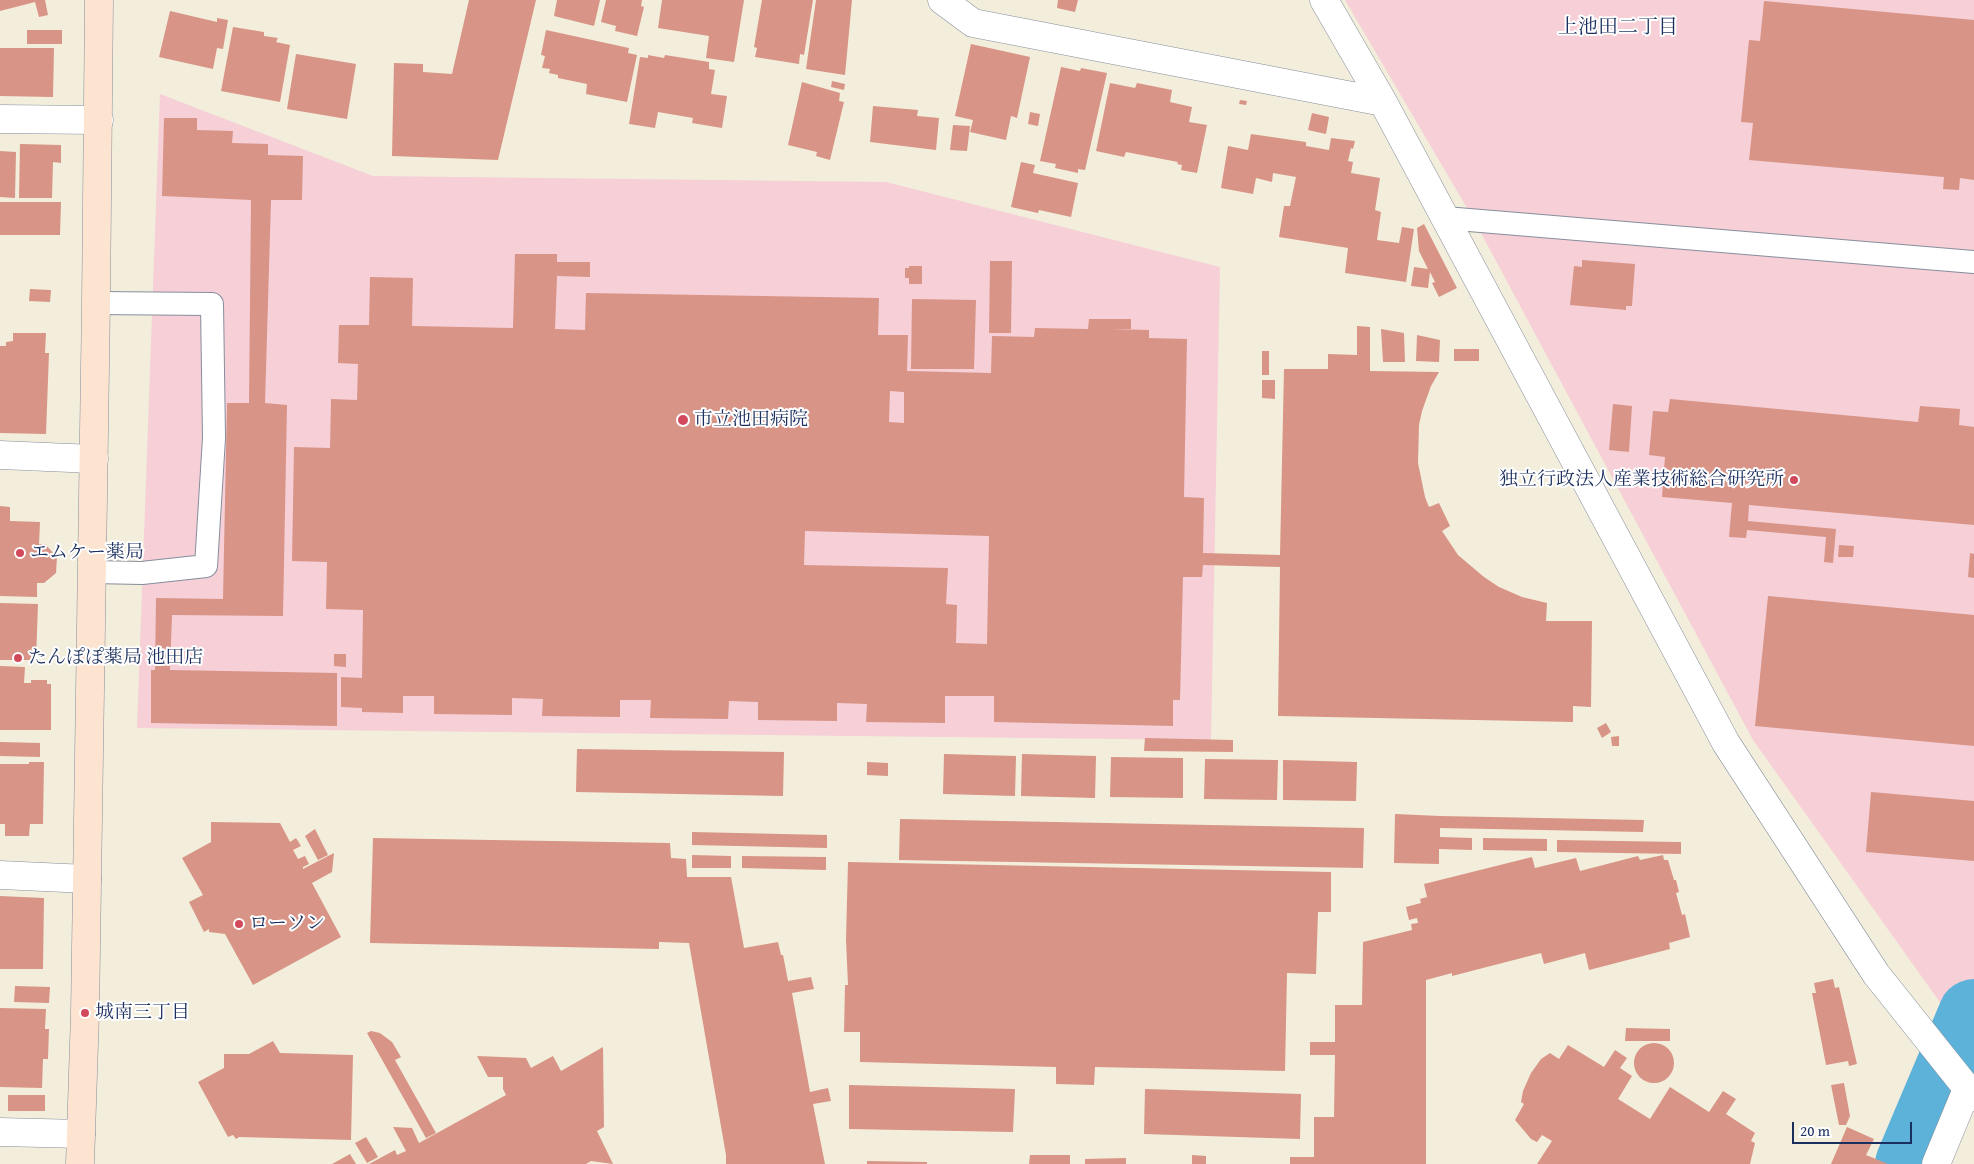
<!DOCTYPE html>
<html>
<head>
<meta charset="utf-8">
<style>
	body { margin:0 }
	#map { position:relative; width:1974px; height:1164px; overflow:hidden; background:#f2eedb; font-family:"Gentium Book Plus",serif }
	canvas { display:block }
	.scale { position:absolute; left:1792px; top:1122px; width:120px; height:22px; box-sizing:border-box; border:2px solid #1b2f5e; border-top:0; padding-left:6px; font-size:15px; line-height:18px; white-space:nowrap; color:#1b2f5e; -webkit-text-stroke:4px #fff; paint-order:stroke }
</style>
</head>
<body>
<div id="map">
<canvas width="1974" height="1164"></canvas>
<div class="scale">20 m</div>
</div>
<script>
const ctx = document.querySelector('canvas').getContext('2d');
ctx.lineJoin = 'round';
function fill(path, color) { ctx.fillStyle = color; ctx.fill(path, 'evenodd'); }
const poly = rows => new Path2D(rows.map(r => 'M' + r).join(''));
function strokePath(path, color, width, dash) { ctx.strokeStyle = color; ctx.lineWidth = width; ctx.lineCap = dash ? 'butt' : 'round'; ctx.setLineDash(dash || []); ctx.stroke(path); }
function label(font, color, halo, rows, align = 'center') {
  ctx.font = font + ' "Gentium Book Plus","Noto Serif JP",serif'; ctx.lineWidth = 4; ctx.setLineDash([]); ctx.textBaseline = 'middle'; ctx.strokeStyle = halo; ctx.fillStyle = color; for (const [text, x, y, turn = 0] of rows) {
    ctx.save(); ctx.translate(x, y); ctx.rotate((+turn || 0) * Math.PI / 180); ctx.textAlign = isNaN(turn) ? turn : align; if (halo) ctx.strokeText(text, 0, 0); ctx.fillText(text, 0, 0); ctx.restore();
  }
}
fill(poly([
	[1345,0,1974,0,1974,1045,1949,1015,1753,740,1474,220],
	[160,94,373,176,886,182,1220,267,1211,740,137,728]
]), '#f6cfd7');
strokePath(poly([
	[1911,1164,1974,1015]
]), '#5db2d9', 72);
fill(poly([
	[0,0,45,0,48,15,39,17,35,2,0,11],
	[469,0,536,0,498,160,392,156,394,63,423,64,423,72,452,74],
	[557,0,600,0,594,26,554,16],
	[606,0,642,0,641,6,644,7,637,36,615,31,616,26,601,22],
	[662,0,744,0,734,62,706,58,709,36,658,28],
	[762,0,813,0,804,55,800,54,799,64,755,57,757,48,754,47],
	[816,0,852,0,845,75,806,69],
	[1058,0,1078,0,1075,12,1057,8],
	[1764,1,1974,20,1974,180,1960,178,1959,190,1943,189,1944,177,1749,160,1753,123,1741,122,1749,40,1760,41],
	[170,11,217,22,217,18,228,20,223,49,217,48,213,69,159,57],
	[233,27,264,32,264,36,278,38,276,42,290,45,280,102,221,91],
	[27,30,62,30,62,44,27,44],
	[546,30,629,48,628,53,637,55,627,102,586,94,587,84,558,78,558,75,549,73,550,69,542,68,545,56,541,55],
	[971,44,1030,57,1017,118,1011,116,1006,140,970,132,973,120,955,116],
	[0,48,54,48,53,97,0,96],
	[296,54,356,64,347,119,287,109],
	[648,55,664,58,665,55,709,62,709,69,715,70,711,94,727,96,722,128,692,123,693,118,658,112,655,128,629,124,640,57,648,58],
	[1061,67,1080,71,1081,68,1107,73,1085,170,1078,169,1078,173,1055,168,1056,164,1040,161],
	[832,81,845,84,844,90,831,87],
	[802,82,840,93,839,101,844,102,830,160,816,156,817,152,788,145],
	[1110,83,1135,88,1137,83,1172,90,1170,102,1192,107,1189,122,1207,125,1197,173,1181,170,1182,165,1177,164,1178,162,1126,152,1124,157,1096,151],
	[1240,100,1247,101,1246,105,1239,104],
	[873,106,918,110,917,116,939,118,936,150,870,142],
	[1030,112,1040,114,1038,126,1028,124],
	[1312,113,1329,117,1326,134,1308,130],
	[164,118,197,118,197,130,233,131,232,143,268,144,268,155,303,156,302,200,271,200,265,403,287,405,283,616,172,615,170,670,337,673,337,726,151,723,151,670,155,670,156,598,223,599,227,403,249,403,251,200,162,196],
	[953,125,970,126,967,151,950,150],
	[1251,134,1306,142,1306,146,1329,150,1331,138,1355,141,1353,149,1351,148,1348,161,1353,162,1351,173,1380,178,1375,210,1381,212,1377,240,1399,243,1402,227,1414,229,1406,282,1345,273,1348,248,1279,237,1284,206,1290,206,1296,177,1273,173,1272,182,1256,178,1253,194,1221,188,1228,146,1248,150],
	[20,144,61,145,61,163,53,162,52,198,19,198],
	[0,151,16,152,15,198,0,197],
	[1021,162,1035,165,1033,173,1078,183,1071,217,1039,210,1038,213,1011,207],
	[0,202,61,202,60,235,0,235],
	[1424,224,1457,288,1439,297,1432,283,1435,282,1430,272,1428,288,1411,286,1414,267,1428,269,1419,251,1417,228],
	[515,254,557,254,557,262,590,262,590,277,557,276,555,329,585,330,586,293,879,298,878,335,908,335,907,371,991,373,992,336,1034,337,1035,328,1088,329,1089,319,1131,319,1131,329,1110,329,1149,330,1149,338,1187,339,1184,497,1204,498,1203,553,1280,555,1284,369,1328,369,1328,354,1357,355,1357,326,1370,327,1370,371,1439,372,1431,386,1422,411,1419,425,1418,463,1425,497,1429,507,1439,503,1450,526,1442,531,1458,555,1484,577,1499,587,1522,597,1547,603,1546,621,1592,621,1591,707,1573,706,1573,722,1278,716,1280,567,1203,565,1202,577,1183,577,1180,700,1173,700,1173,726,994,722,994,696,945,696,945,723,866,722,867,704,837,703,837,721,758,720,758,702,729,701,728,719,650,718,651,700,620,700,620,717,542,716,543,699,512,698,512,715,434,714,434,696,403,696,403,713,362,712,362,708,341,707,341,677,362,678,363,610,326,609,327,562,292,561,294,447,330,448,331,399,357,400,358,364,338,363,339,325,369,325,370,277,413,278,412,326,513,328],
	[890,391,904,392,904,423,889,422],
	[805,531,989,536,987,644,956,643,957,605,946,604,948,568,804,565],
	[1582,260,1635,264,1632,306,1626,306,1626,310,1570,305,1574,266,1582,267],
	[990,261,1012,261,1011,333,989,333],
	[909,266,922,266,922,284,909,284,909,278,905,278,905,268,909,268],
	[30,289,51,290,50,302,29,301],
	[912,299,976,300,974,369,911,369],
	[1381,329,1404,333,1405,362,1383,362],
	[13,333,46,333,45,353,49,353,46,434,0,433,0,346,6,346,6,342,13,341],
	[1417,335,1440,340,1439,362,1416,361],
	[1454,349,1479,349,1479,361,1454,361],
	[1262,351,1269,351,1269,375,1262,375],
	[1262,380,1275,380,1275,399,1262,398],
	[1670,399,1918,422,1920,406,1960,409,1959,425,1974,427,1974,525,1749,505,1748,521,1836,529,1833,563,1824,562,1826,537,1747,530,1746,538,1729,537,1732,503,1662,497,1665,457,1649,455,1653,411,1668,412],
	[1613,404,1632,406,1629,452,1609,450],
	[0,506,10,507,10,521,40,522,39,544,45,544,57,557,56,573,44,583,37,583,37,597,0,596],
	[1839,545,1854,546,1853,557,1838,557],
	[1970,553,1974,554,1974,578,1968,577],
	[1768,596,1974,615,1974,746,1755,726],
	[0,603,38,604,36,660,0,660],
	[334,654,346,654,346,667,334,666],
	[0,666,25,667,24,683,31,683,31,680,47,680,47,684,51,684,51,730,0,730],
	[1606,723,1611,732,1602,738,1597,728],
	[1619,736,1619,746,1612,746,1611,737],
	[1145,738,1233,740,1233,752,1144,751],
	[0,742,40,743,40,757,0,756],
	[577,749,784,752,783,796,576,792],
	[944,754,1016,756,1015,796,943,794],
	[1022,754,1096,756,1095,798,1021,796],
	[1111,757,1183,758,1183,798,1110,797],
	[1205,759,1278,760,1277,800,1204,799],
	[1283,760,1357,762,1356,801,1283,800],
	[29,762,44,762,43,824,30,824,29,836,5,836,5,824,0,824,0,764,29,764],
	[867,762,888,763,888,776,867,775],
	[1871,792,1974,801,1974,861,1866,852],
	[1395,814,1440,816,1644,820,1643,832,1440,828,1440,837,1472,838,1472,850,1439,849,1439,864,1394,863],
	[900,819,1364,828,1363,868,899,860],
	[211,822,280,823,290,842,296,838,301,846,293,850,298,859,305,856,309,864,303,867,303,869,334,853,332,872,312,883,341,937,253,985,225,934,209,932,209,929,204,932,189,902,203,895,182,858,211,842],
	[315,829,328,855,318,860,305,836],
	[692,832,827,835,827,848,692,845],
	[373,838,670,843,671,858,686,859,687,877,731,877,744,948,778,942,781,955,783,955,788,981,811,977,814,989,792,993,810,1092,828,1088,831,1101,813,1104,825,1164,726,1164,726,1155,689,943,659,942,659,949,370,943],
	[1483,838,1547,839,1547,851,1483,850],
	[1557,840,1681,842,1681,854,1557,852],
	[692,855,731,856,731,868,692,868],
	[1663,855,1664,860,1668,860,1674,880,1676,880,1679,892,1676,893,1682,915,1685,914,1690,937,1669,943,1670,949,1589,970,1585,953,1544,964,1541,953,1452,976,1452,973,1426,980,1426,1164,1290,1164,1290,1157,1314,1157,1314,1117,1334,1117,1335,1055,1310,1055,1310,1042,1335,1042,1335,1005,1362,1005,1363,942,1412,930,1411,924,1418,923,1417,918,1409,920,1406,907,1421,903,1420,899,1427,897,1424,884,1532,857,1535,868,1576,858,1580,871,1638,856,1640,860],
	[742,856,826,857,826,870,742,868],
	[848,862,1331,872,1331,912,1318,912,1316,974,1287,973,1285,1071,1095,1067,1094,1085,1056,1084,1056,1067,860,1062,860,1032,844,1032,845,985,848,985,846,940],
	[0,896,44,898,43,969,0,969],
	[1833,979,1835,988,1839,987,1857,1064,1849,1066,1848,1061,1826,1065,1812,993,1816,993,1814,983],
	[15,986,50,987,49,1003,14,1002],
	[0,1008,46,1009,45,1029,49,1029,48,1059,43,1059,42,1088,0,1087],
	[1626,1028,1670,1029,1670,1041,1625,1041],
	[371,1031,380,1033,392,1042,401,1057,395,1060,436,1133,426,1138,367,1033],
	[273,1041,280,1053,353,1055,351,1140,239,1137,236,1139,233,1135,228,1137,198,1082,224,1068,224,1054,249,1054],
	'1634 1063a20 20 0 1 1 40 0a20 20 0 1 1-40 0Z',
	[1568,1045,1604,1067,1615,1050,1627,1058,1620,1068,1632,1076,1618,1099,1650,1119,1670,1087,1709,1112,1723,1091,1736,1099,1726,1114,1755,1133,1751,1141,1755,1143,1750,1164,1537,1164,1552,1141,1542,1135,1537,1142,1531,1139,1515,1120,1524,1104,1521,1102,1523,1091,1531,1073,1541,1059,1550,1053,1559,1059],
	[603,1047,604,1127,597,1131,613,1164,591,1161,586,1164,369,1164,395,1150,397,1155,406,1151,393,1127,412,1128,419,1143,506,1095,503,1089,503,1077,488,1077,477,1056,526,1058,531,1068,553,1056,561,1071],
	[1844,1083,1850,1116,1846,1125,1839,1125,1831,1085],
	[849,1085,1015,1089,1013,1132,849,1129],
	[1145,1089,1301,1094,1300,1139,1144,1134],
	[8,1095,45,1095,45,1111,8,1111],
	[1847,1127,1874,1139,1866,1155,1888,1164,1831,1164],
	[366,1137,378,1157,367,1163,355,1143],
	[350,1154,356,1164,332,1164],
	[1030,1155,1070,1155,1070,1164,1029,1164],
	[1192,1155,1206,1156,1206,1164,1192,1164],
	[1126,1158,1126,1164,1085,1164,1085,1159],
	[867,1161,927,1162,927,1164,867,1164]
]), '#d89486');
const lane = poly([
	[1445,218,1974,262],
	[92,572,142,573,206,566,214,438,212,304,96,303]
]);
const street = poly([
	[942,0,973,23,1383,102],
	[1324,0,1383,102,1726,743,1876,974,1974,1097],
	[0,119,99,120],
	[0,455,94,459],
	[0,875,87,879],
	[0,1132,81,1134],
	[1936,1164,1967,1089]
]);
const secondary = poly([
	[80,1164,85,1013,96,303,99,0]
]);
strokePath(lane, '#868e9c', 24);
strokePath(street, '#868e9c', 29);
strokePath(secondary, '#868e9c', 29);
strokePath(lane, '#fff', 22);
strokePath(street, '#fff', 28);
strokePath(secondary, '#fde4d0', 28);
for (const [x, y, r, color] of [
	[683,420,6,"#d1495b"],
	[1794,480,5,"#d1495b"],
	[20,553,5,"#d1495b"],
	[18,658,5,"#d1495b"],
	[239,924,5,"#d1495b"],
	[85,1013,5,"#d1495b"]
]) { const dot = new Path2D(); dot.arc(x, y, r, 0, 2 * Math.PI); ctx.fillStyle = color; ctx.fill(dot); strokePath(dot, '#fff', 2); }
label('19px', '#1b2f5e', '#fff', [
	["市立池田病院",694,420],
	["独立行政法人産業技術総合研究所",1784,480,"right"],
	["エムケー薬局",30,553],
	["たんぽぽ薬局 池田店",28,658],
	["ローソン",249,924],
	["城南三丁目",95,1013]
], 'left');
label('20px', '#1b2f5e', '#fff', [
	["上池田二丁目",1618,28]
]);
</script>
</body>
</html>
